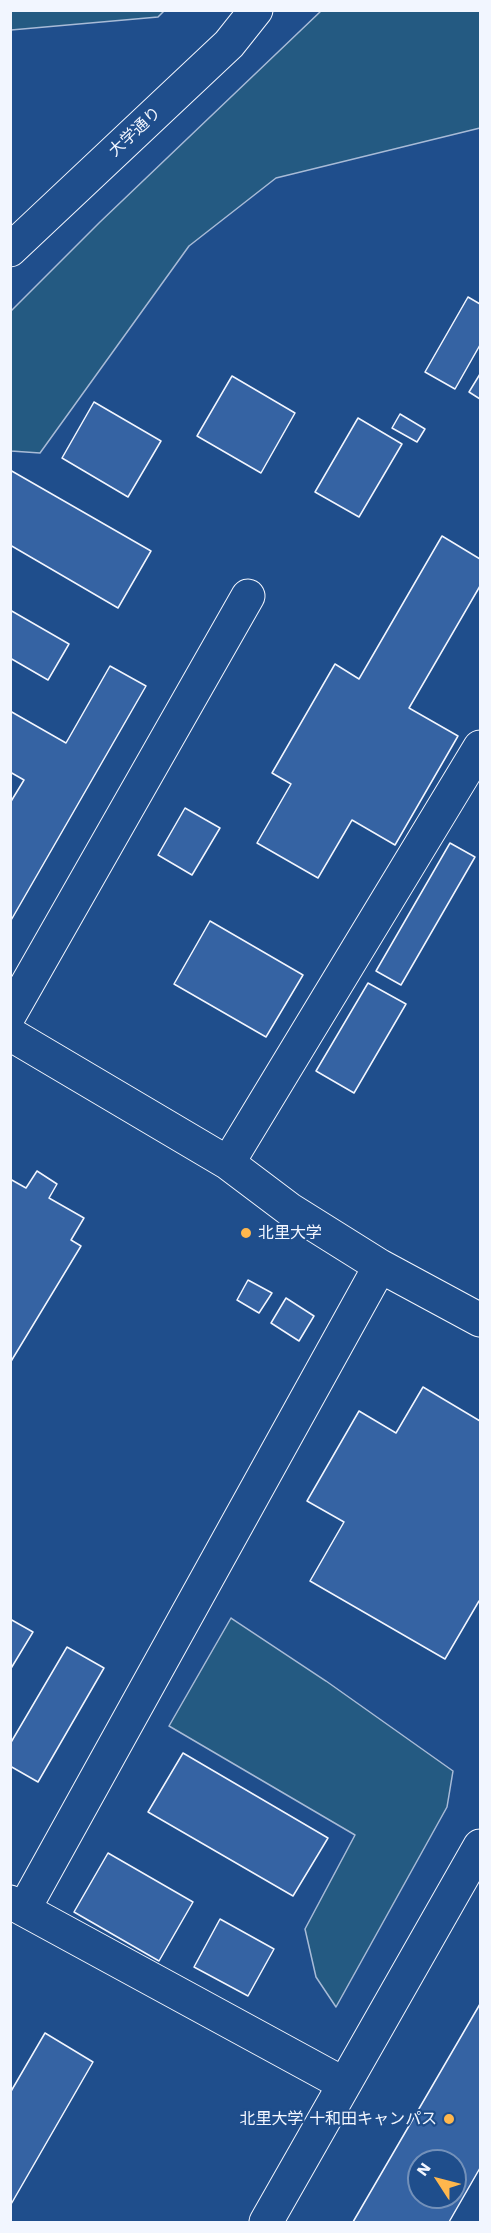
<!DOCTYPE html>
<html>
<head>
<meta charset="utf-8">
<style>
	body { margin:0 }
	#map { position:relative; width:491px; height:2233px; overflow:hidden; background:#1f4e8c; font-family:"Work Sans",sans-serif }
	canvas { display:block }
	.frame { position:absolute; inset:0; border:12px solid #f2f6ff; pointer-events:none }
	.north { position:absolute; left:407px; top:2149px; width:60px; height:60px; box-sizing:border-box; background:#1f4e8c; border:2px solid #7391ba; border-radius:50%; rotate:306deg; font-size:16px; font-weight:700; line-height:24px; text-align:center; color:#f2f6ff }
	.north::after { content:''; display:block; margin:auto; width:21px; height:27px; background:#ffb74d; clip-path:polygon(50% 0,100% 100%,50% 72%,0 100%) }
</style>
</head>
<body>
<div id="map">
<canvas width="491" height="2233"></canvas>
<div class="frame"></div>
<div class="north">N</div>
</div>
<script>
const ctx = document.querySelector('canvas').getContext('2d');
ctx.lineJoin = 'round';
function fill(path, color) { ctx.fillStyle = color; ctx.fill(path, 'evenodd'); }
const poly = rows => new Path2D(rows.map(r => 'M' + r).join(''));
function strokePath(path, color, width, dash) { ctx.strokeStyle = color; ctx.lineWidth = width; ctx.lineCap = dash ? 'butt' : 'round'; ctx.setLineDash(dash || []); ctx.stroke(path); }
function label(font, color, halo, rows, align = 'center') {
  ctx.font = font + ' "Work Sans","Noto Sans JP",sans-serif'; ctx.lineWidth = 4.5; ctx.setLineDash([]); ctx.textBaseline = 'middle'; ctx.strokeStyle = halo; ctx.fillStyle = color; for (const [text, x, y, turn = 0] of rows) {
    ctx.save(); ctx.translate(x, y); ctx.rotate((+turn || 0) * Math.PI / 180); ctx.textAlign = isNaN(turn) ? turn : align; if (halo) ctx.strokeText(text, 0, 0); ctx.fillText(text, 0, 0); ctx.restore();
  }
}
const green = poly([
	[11,10,164,10,164,11,158,17,11,30,11,10],
	[321,11,480,11,480,128,276,178,189,246,40,453,11,451,11,311,100,222,321,11],
	[231,1618,326,1681,453,1771,447,1807,336,2007,316,1977,305,1929,355,1835,169,1726,231,1618]
]);
fill(green, '#245a82');
strokePath(green, '#a8bbd7', 1.5);
const building = poly([
	[468,297,480,304,480,345,455,389,425,372,468,297],
	[480,374,480,399,469,392,480,374],
	[232,376,295,413,261,473,197,436,232,376],
	[94,402,161,441,128,497,62,458,94,402],
	[400,414,425,429,417,442,392,428,400,414],
	[358,418,402,444,359,517,315,492,358,418],
	[10,470,151,551,118,608,10,545,10,470],
	[442,536,480,559,480,586,409,708,458,736,395,845,352,820,318,878,257,843,291,784,272,773,335,664,359,679,442,536],
	[10,610,69,644,48,680,10,658,10,610],
	[110,666,146,686,10,922,10,803,24,780,10,772,10,711,66,743,110,666],
	[185,808,220,828,192,875,158,855,185,808],
	[450,843,475,857,401,985,376,971,450,843],
	[210,921,303,975,266,1037,174,984,210,921],
	[368,983,406,1004,354,1093,316,1071,368,983],
	[37,1171,57,1184,49,1198,84,1218,71,1240,81,1246,10,1363,10,1179,26,1188,37,1171],
	[248,1280,272,1293,259,1313,237,1300,248,1280],
	[286,1298,314,1316,299,1341,271,1323,286,1298],
	[423,1387,480,1421,480,1602,479,1601,445,1659,310,1581,344,1522,307,1501,359,1411,396,1433,423,1387],
	[10,1619,33,1632,10,1670,10,1619],
	[67,1647,104,1668,38,1782,10,1766,10,1744,67,1647],
	[183,1753,328,1838,293,1896,148,1812,183,1753],
	[108,1853,193,1902,159,1961,74,1912,108,1853],
	[220,1919,274,1949,248,1996,194,1967,220,1919],
	[480,2004,480,2168,449,2222,353,2222,480,2004],
	[419,2161,455,2161,455,2197,419,2197,419,2161],
	[45,2033,93,2062,10,2206,10,2093,45,2033]
]);
fill(building, '#3563a3');
strokePath(building, '#f2f6ff', 1.5);
const minor = poly([
	[10,250,229,44,256,10],
	[480,747,228,1163,289,1209,380,1266,480,1320],
	[10,1014,248,596],
	[10,1034,228,1163],
	[10,1902,344,2084],
	[24,1909,380,1266],
	[266,2222,480,1846]
]);
strokePath(minor, '#f2f6ff', 35);
strokePath(minor, '#1f4e8c', 33);
for (const [x, y, r, color] of [
	[246,1233,6,"#ffb74d"],
	[449,2119,6,"#ffb74d"]
]) { const dot = new Path2D(); dot.arc(x, y, r, 0, 2 * Math.PI); ctx.fillStyle = color; ctx.fill(dot); strokePath(dot, '#1f4e8c', 2); }
label('16px', '#f2f6ff', '#1f4e8c', [
	["大学通り",135,132,-43]
]);
label('16px', '#f2f6ff', '#1f4e8c', [
	["北里大学",258,1233],
	["北里大学 十和田キャンパス",437,2119,"right"]
], 'left');
</script>
</body>
</html>
